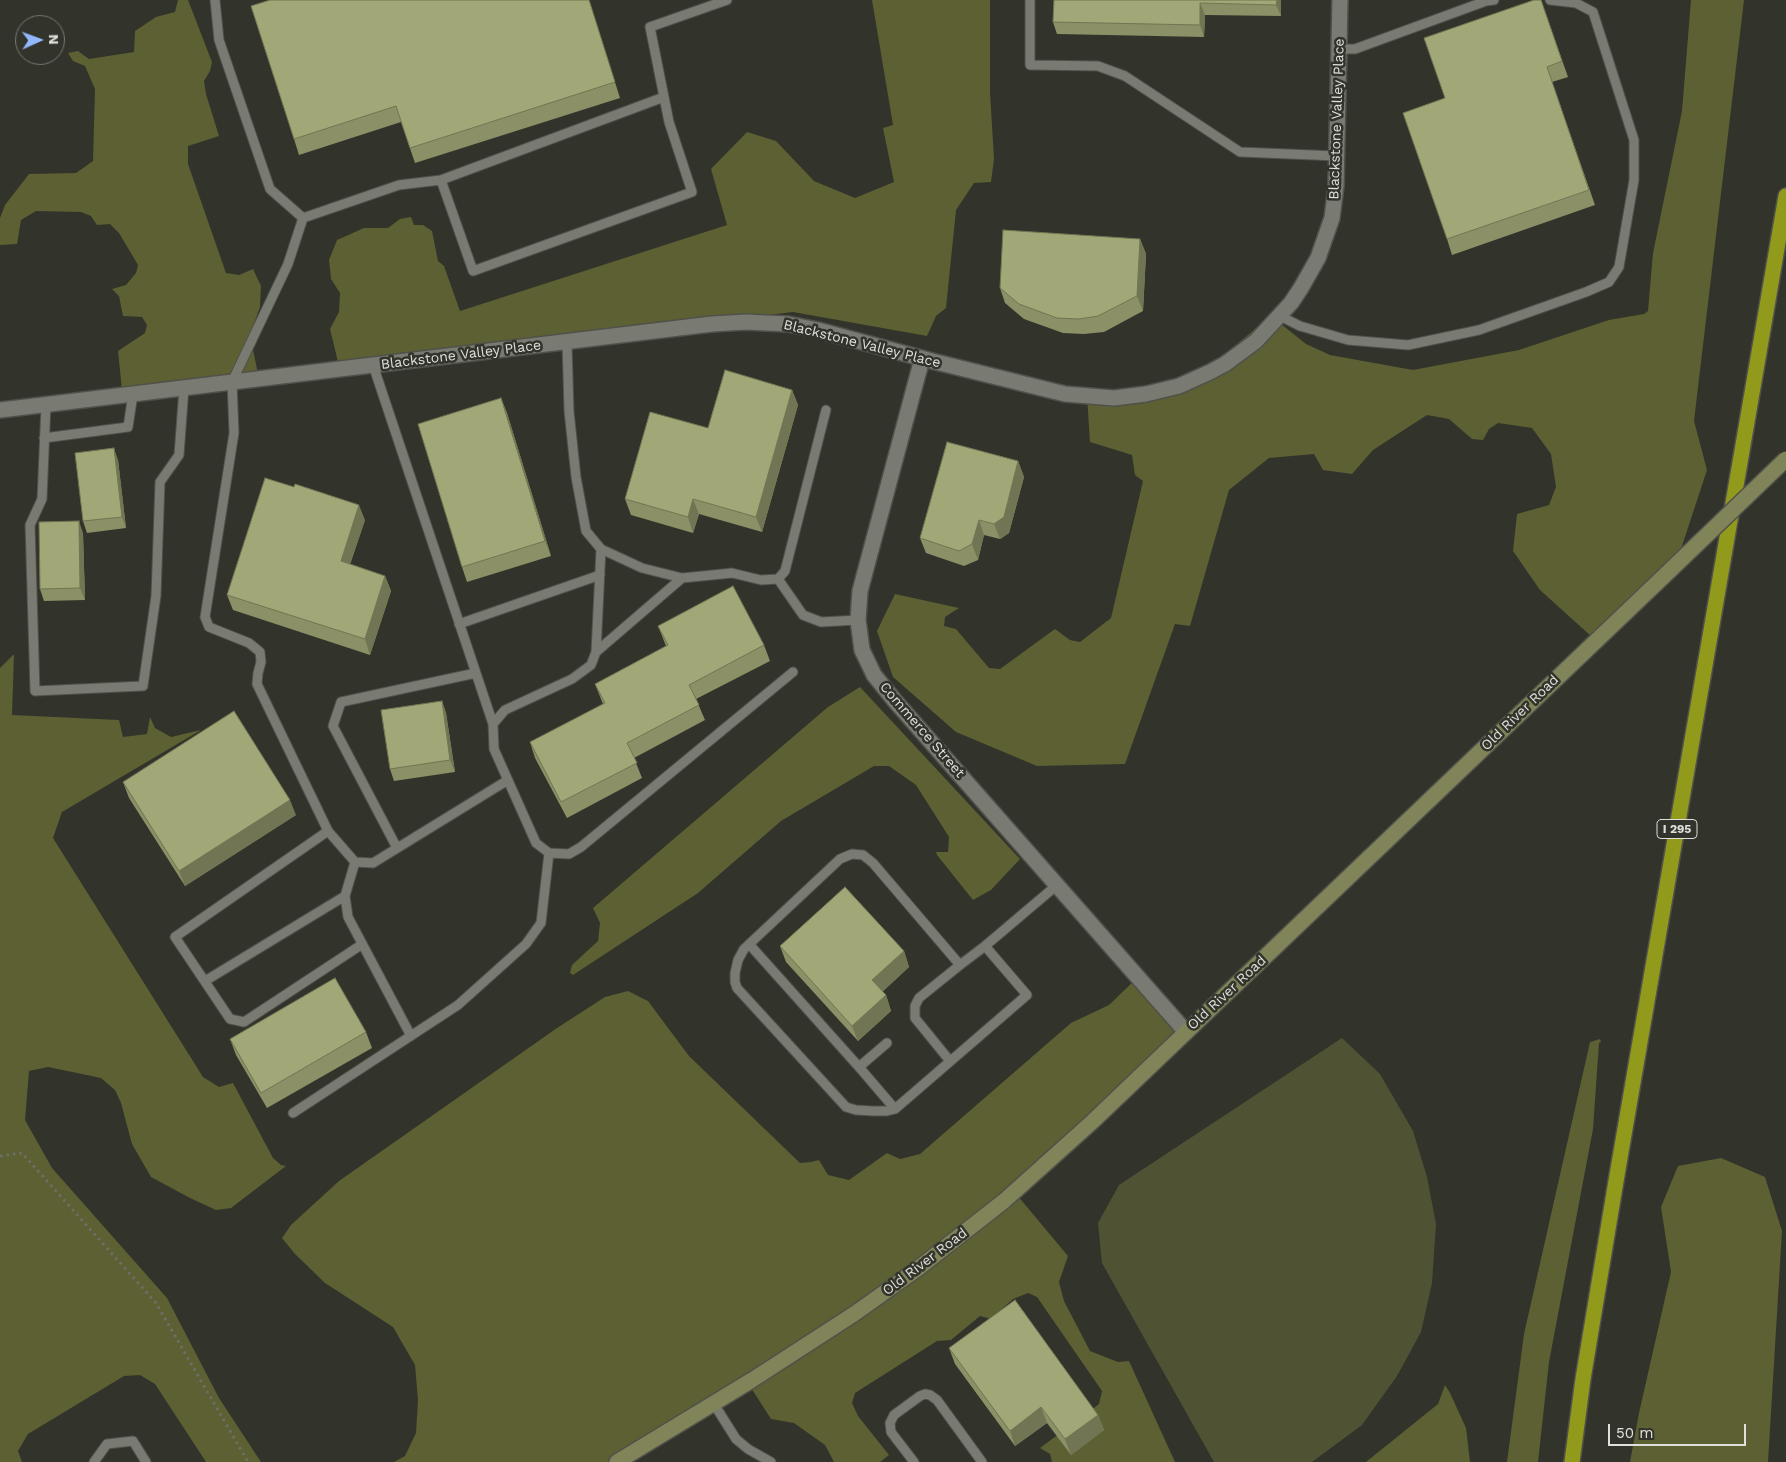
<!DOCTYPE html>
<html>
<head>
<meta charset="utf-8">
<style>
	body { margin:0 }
	#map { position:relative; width:1786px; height:1462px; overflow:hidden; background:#32332b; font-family:"Work Sans",sans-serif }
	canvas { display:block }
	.north { position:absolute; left:15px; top:15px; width:50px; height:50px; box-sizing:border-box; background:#32332b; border:1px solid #777871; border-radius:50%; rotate:88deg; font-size:14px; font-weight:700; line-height:20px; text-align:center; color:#dfe0da }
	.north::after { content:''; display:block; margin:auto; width:18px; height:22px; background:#93b7fd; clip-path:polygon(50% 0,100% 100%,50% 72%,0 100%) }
	.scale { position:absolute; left:1608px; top:1424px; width:138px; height:22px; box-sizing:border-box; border:2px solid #dfe0da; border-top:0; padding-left:6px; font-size:15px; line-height:18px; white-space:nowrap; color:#dfe0da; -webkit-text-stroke:4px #32332b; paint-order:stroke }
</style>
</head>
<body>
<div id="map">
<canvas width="1786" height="1462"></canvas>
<div class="north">N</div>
<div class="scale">50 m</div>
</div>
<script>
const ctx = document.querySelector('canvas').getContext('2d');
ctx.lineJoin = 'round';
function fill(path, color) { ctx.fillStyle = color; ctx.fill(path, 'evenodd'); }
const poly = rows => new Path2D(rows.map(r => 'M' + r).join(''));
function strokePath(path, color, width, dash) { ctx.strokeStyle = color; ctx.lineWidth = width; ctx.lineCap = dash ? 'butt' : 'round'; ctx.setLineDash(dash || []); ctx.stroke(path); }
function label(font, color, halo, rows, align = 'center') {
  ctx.font = font + ' "Work Sans",sans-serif'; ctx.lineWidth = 5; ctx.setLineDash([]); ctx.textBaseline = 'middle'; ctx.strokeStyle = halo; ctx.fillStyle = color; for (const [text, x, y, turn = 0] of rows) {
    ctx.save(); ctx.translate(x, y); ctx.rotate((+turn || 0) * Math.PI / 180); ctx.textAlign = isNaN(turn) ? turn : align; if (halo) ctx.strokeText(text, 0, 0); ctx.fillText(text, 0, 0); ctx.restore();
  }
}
fill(poly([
	[1342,1038,1380,1074,1413,1131,1427,1177,1436,1224,1432,1283,1421,1332,1397,1376,1362,1425,1312,1462,1214,1462,1102,1263,1098,1223,1119,1185]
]), '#505333');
fill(poly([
	[178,0,188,0,212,62,210,71,204,81,206,94,219,136,188,146,188,164,226,273,239,275,253,269,261,286,260,307,250,335,258,374,122,390,118,351,145,333,147,325,142,317,123,316,119,296,112,289,126,285,136,273,138,265,119,233,110,224,97,225,91,216,81,212,36,211,21,220,17,244,0,245,0,218,5,205,29,174,76,173,93,161,95,89,85,66,73,61,68,53,78,51,89,59,134,52,135,31,156,17,175,12],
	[872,0,990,0,990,92,994,159,991,182,974,183,956,210,946,308,936,316,927,336,793,312,339,366,330,329,339,312,340,293,331,279,329,260,337,240,364,228,388,228,400,219,411,217,414,225,423,225,432,231,438,261,444,266,460,311,727,225,711,169,747,132,776,141,814,181,855,198,894,182,883,128,893,125],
	[1691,0,1744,0,1694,421,1707,470,1682,546,1683,553,1592,637,1540,590,1513,551,1517,514,1549,505,1556,487,1551,454,1532,428,1498,423,1489,429,1483,440,1472,439,1449,419,1427,415,1373,450,1352,474,1323,470,1314,454,1269,458,1229,490,1190,626,1175,624,1125,764,1037,766,956,732,893,677,877,631,895,594,959,608,945,617,944,626,956,629,989,668,1000,669,1055,629,1070,640,1080,642,1111,618,1143,481,1135,475,1132,455,1090,442,1087,396,1166,385,1220,358,1271,316,1306,344,1330,355,1413,370,1519,350,1609,320,1644,314,1648,311,1653,253,1682,111],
	[14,654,12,715,119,720,123,737,147,734,150,717,155,728,171,737,201,730,62,812,53,838,203,1077,219,1087,233,1083,273,1158,281,1165,286,1166,231,1208,216,1210,190,1198,151,1177,132,1144,121,1103,115,1090,101,1078,48,1067,29,1071,25,1120,52,1168,167,1298,219,1398,261,1462,206,1462,155,1384,140,1375,124,1376,28,1434,18,1451,22,1462,0,1462,0,668],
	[860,687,1020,859,991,890,973,900,937,855,936,852,948,852,949,837,916,785,889,766,874,766,781,821,698,893,573,975,570,973,572,965,598,941,600,923,593,908,828,707],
	[1136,979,1183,1026,1012,1189,1068,1256,1059,1282,1064,1301,1090,1351,1118,1362,1129,1361,1175,1462,1052,1462,1050,1454,1040,1448,1099,1404,1102,1391,1037,1297,1028,1293,1013,1299,991,1319,980,1316,951,1340,937,1341,855,1393,852,1403,858,1416,889,1455,880,1462,834,1462,825,1445,794,1423,771,1419,746,1380,613,1462,394,1462,405,1456,416,1433,418,1400,415,1365,393,1327,325,1283,295,1254,282,1238,291,1225,339,1181,557,1028,605,997,628,991,648,1001,689,1056,800,1163,811,1162,819,1160,828,1175,849,1180,887,1153,900,1159,920,1154,1071,1023,1109,1005],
	[1600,1039,1601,1042,1599,1043,1593,1129,1549,1362,1538,1462,1507,1462,1524,1334,1590,1042],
	[1721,1158,1765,1177,1782,1231,1768,1462,1630,1462,1639,1413,1671,1272,1661,1207,1678,1166],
	[1445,1385,1450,1393,1466,1428,1470,1462,1366,1462,1438,1404]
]), '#5c6032');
const lane = poly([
	[215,0,219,40,270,189,303,218],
	[1030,0,1030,65,1098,66,1125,76,1240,152,1337,156],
	[1339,49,1355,49,1486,1,1494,0],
	[441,180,473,271,692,192,669,122,650,27,727,0],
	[303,218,288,264,232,382,234,433,205,617,209,627,249,643,260,652,261,662,258,673,257,684,328,831,355,862,373,863,508,780],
	[303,218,399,185,441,180,664,97],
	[1280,316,1300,326,1348,340,1408,345,1479,330,1586,292,1609,282,1619,267,1634,180,1634,140,1593,12,1576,3,1550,0],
	[567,343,569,411,576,477,586,531,601,549,642,568,682,578,732,573,761,580,778,579,785,571,826,410],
	[373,365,493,724],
	[46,405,42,499,30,525,35,691,143,686,156,596,160,482,179,455,184,388],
	[44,438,128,427,133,394],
	[601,549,596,652,591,665,572,679,505,710,493,724,494,749,536,843,549,853,569,854,581,847,793,672],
	[778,579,803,615,821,622,858,620],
	[459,624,600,575],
	[596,652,682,578],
	[328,831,175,937,230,1019,244,1022,361,945],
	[397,848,333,726,341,702,476,673],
	[355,862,345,896,348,917,411,1036],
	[749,944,859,1067],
	[985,946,960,965,873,863,863,855,852,854,840,859,744,949,738,960,735,973,735,982,737,988,846,1107,856,1110,873,1111,887,1111,895,1109,1027,995,985,946,1057,885],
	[205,981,345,896],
	[887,1043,859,1067,895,1109],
	[950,1061,915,1018,915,1006,919,998,960,965],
	[293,1113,458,1005,526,944,541,923,549,853],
	[714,1404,736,1439,748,1449,771,1462],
	[94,1462,107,1444,133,1441,146,1462],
	[914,1462,891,1432,890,1423,894,1415,920,1396,925,1394,930,1395,937,1400,982,1462]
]);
const street = poly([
	[922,359,860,591,858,620,862,650,874,675,895,701,1186,1032],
	[0,410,712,324,746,322,788,324,818,330,932,361,1065,394,1114,398,1146,394,1179,386,1210,372,1225,364,1256,341,1291,303,1301,288,1318,258,1332,218,1336,186,1340,0]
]);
const secondary = poly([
	[617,1462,752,1380,854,1314,916,1270,1004,1201,1092,1122,1662,578]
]);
const highway = poly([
	[1572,1462,1583,1379,1616,1181,1786,196]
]);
strokePath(lane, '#51514b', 11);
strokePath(street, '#51514b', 18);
strokePath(secondary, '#51514b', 18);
strokePath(highway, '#51514b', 18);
strokePath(poly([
	[0,1156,22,1153,156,1303,248,1462]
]), '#6d6e67', 3, [2.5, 4]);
strokePath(lane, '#797a71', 9);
strokePath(street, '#797a71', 15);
strokePath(secondary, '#808458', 15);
strokePath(highway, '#929a1c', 15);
const secondaryBridge = poly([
	[1662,578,1786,459]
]);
strokePath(secondaryBridge, '#51514b', 18, []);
strokePath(secondaryBridge, '#808458', 15);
fill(poly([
	[270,0,589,0,620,98,415,163,401,122,299,155,294,139],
	[1054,0,1281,0,1281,16,1205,15,1204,37,1057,34,1053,22],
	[1541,0,1568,77,1552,82,1595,205,1452,255,1447,239,1445,98],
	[1140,239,1146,254,1143,311,1104,332,1084,334,1063,333,1024,319,1005,303,1000,288],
	[792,390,798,405,762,532,699,514,693,533,631,515,625,499,708,428],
	[501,398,507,413,551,556,467,582,462,567],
	[118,460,126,528,87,533,83,521],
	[1018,461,1024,477,1009,533,1000,539,984,535,978,560,964,566,926,553,920,538],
	[365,520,350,564,385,576,391,591,370,655,233,610,227,595],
	[83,533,85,600,44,601,40,589],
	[658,626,764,645,770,661,696,699,705,720,634,758,642,778,567,818,535,758,530,742,603,704,595,684,666,646],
	[442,701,446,713,455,772,394,781,390,769],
	[123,782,296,815,185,886,129,798],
	[780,946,904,951,909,967,882,992,886,995,891,1011,858,1041,786,962],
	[366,1032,372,1048,267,1108,236,1055,230,1039],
	[949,1348,1098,1415,1104,1430,1071,1455,1047,1423,1015,1446,955,1364]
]), '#8b9066');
fill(poly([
	[1277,0,1281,0,1281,16,1276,5],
	[1200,3,1205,15,1204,37,1200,25],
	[1140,239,1146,254,1143,311,1137,296],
	[792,390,798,405,762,532,756,517],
	[501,398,507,413,551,556,545,541],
	[114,448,118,460,126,528,122,517],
	[1018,461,1024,477,1009,533,1000,539,994,524],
	[693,499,699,514,693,533,688,517],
	[359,505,365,520,346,577,341,561],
	[979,520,984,535,978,560,972,544],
	[79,521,83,533,85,600,80,588],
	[385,576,391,591,370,655,365,639],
	[442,701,446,713,455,772,450,760],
	[290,800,296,815,185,886,179,871],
	[904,951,909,967,878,996,872,980],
	[886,995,891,1011,858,1041,852,1026],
	[1041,1407,1047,1423,1015,1446,1010,1431],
	[1098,1415,1104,1430,1071,1455,1065,1439]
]), '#717553');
const building = poly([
	[270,0,589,0,615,82,410,148,396,106,294,139,251,6,270,0],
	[1054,0,1277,0,1276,5,1200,3,1200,25,1053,22,1054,0],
	[1534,0,1541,0,1562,61,1547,67,1589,190,1447,239,1403,113,1445,98,1424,38,1534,0],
	[1003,230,1140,239,1137,296,1098,316,1079,319,1057,318,1019,304,1000,288,1003,230],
	[725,370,792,390,756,517,693,499,688,517,625,499,650,412,708,428,725,370],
	[501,398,545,541,462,567,418,424,501,398],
	[947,442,1018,461,1004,517,994,524,979,520,972,544,959,551,920,538,947,442],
	[114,448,122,517,83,521,75,453,114,448],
	[265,478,294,487,295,484,359,505,341,561,385,576,365,639,227,595,265,478],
	[79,521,80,588,40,589,39,522,79,521],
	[733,586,764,645,689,685,699,705,627,743,637,763,561,802,530,742,605,703,595,684,668,645,658,626,733,586],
	[442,701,450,760,390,769,381,710,442,701],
	[234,711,290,800,179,871,123,782,234,711],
	[845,887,904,951,872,980,886,995,852,1026,780,946,845,887],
	[335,978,366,1032,261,1093,230,1039,335,978],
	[1015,1300,1098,1415,1065,1439,1041,1407,1010,1431,949,1348,1015,1300]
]);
fill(building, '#a2a777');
strokePath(building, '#717553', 1);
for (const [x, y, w] of [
	[1677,829,40]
]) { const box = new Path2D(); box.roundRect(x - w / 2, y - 9.5, w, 19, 4); ctx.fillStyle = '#32332b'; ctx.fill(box); strokePath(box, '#dfe0da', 1); }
label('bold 12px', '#dfe0da', null, [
	["I 295",1677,829]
]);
label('14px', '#dfe0da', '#32332b', [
	["Blackstone Valley Place",1337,119,-88],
	["Blackstone Valley Place",862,344,14],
	["Blackstone Valley Place",461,355,-7],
	["Old River Road",1520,713,-44],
	["Commerce Street",922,730,49],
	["Old River Road",1227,993,-43],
	["Old River Road",925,1262,-37]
]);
</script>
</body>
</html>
